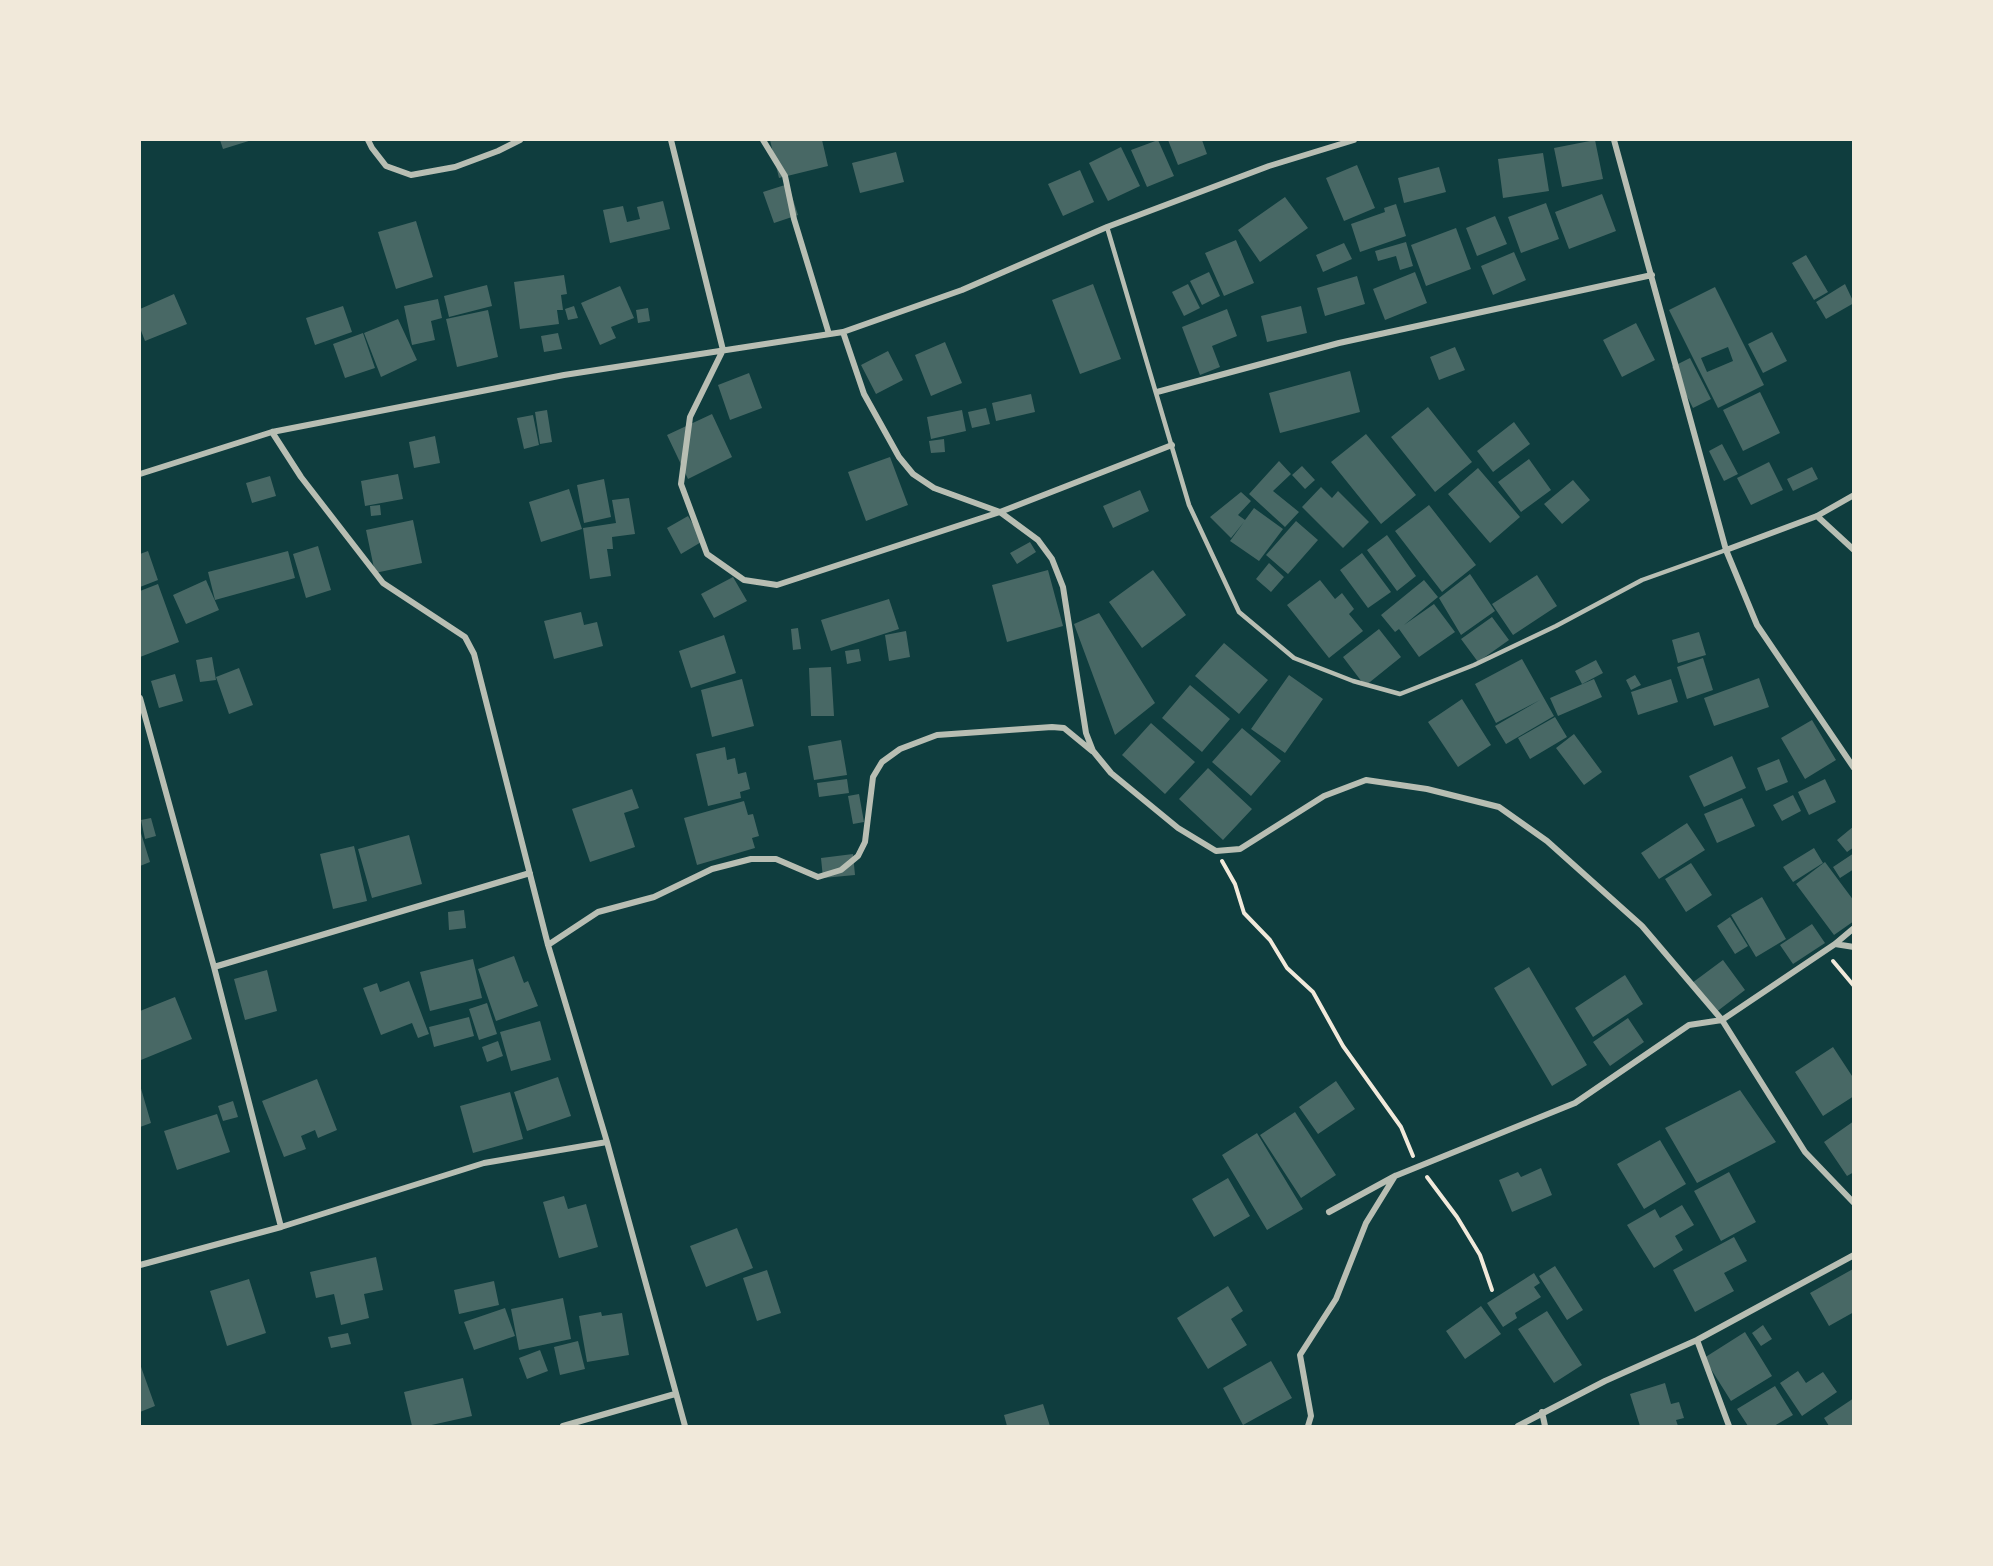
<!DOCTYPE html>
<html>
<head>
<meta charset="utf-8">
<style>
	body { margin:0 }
	#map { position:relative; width:1993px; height:1566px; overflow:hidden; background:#0f3d3e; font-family:Ubuntu,sans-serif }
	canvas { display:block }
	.frame { position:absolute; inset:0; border:141px solid #f1e9da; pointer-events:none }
</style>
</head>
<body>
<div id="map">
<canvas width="1993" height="1566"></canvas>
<div class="frame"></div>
</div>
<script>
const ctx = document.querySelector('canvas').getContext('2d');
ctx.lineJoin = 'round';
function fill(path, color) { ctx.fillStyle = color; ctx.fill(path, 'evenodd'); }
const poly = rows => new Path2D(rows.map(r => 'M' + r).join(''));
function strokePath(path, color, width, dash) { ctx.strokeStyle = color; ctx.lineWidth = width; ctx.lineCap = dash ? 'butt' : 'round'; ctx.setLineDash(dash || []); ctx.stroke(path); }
fill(poly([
	[220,140,252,140,223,149],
	[770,140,822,140,828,166,779,178],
	[1158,140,1174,176,1147,187,1131,150],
	[1168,140,1202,140,1207,154,1178,165],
	[1595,140,1603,179,1562,187,1554,148],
	[1121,147,1140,186,1108,201,1089,163],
	[896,152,904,182,860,193,852,163],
	[1543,153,1549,191,1503,198,1498,159],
	[1357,165,1375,208,1344,221,1326,178],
	[1439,167,1446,192,1404,203,1398,178],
	[1080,170,1094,202,1063,216,1048,184],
	[788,184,798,215,774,223,763,192],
	[1602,194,1616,231,1569,249,1555,212],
	[1285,197,1308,228,1260,262,1238,230],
	[663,201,670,229,610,243,603,210,623,206,627,222,640,219,637,207],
	[1546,203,1559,239,1521,253,1508,217],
	[1396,204,1406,236,1360,252,1351,224,1385,212,1384,208],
	[1495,216,1507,244,1477,256,1466,228],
	[416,221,433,277,396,289,378,232],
	[1456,228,1471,269,1426,286,1411,245],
	[1236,240,1254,283,1224,296,1205,253],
	[1406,242,1413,266,1400,270,1396,256,1378,261,1375,251],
	[1344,243,1352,259,1323,272,1316,255],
	[1514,252,1526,280,1493,295,1481,266],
	[1806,255,1828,292,1814,300,1792,263],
	[1209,272,1220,296,1202,305,1190,281],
	[1415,272,1427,303,1385,320,1373,289],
	[564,275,567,294,561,295,563,310,557,310,559,324,520,329,514,282],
	[1357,276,1365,304,1325,316,1317,288],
	[1093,284,1121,359,1080,374,1052,300],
	[1188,284,1200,308,1184,316,1172,292],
	[1845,284,1854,303,1826,319,1816,302],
	[487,285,492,306,449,317,444,296],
	[620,286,634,318,611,327,616,338,600,345,581,303],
	[1715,287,1764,385,1718,408,1669,310],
	[1728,347,1733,361,1707,372,1701,358],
	[174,294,187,324,145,341,140,328,140,309],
	[438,299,442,318,431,321,435,340,412,345,404,306],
	[343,306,352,332,315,345,306,318],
	[574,306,578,318,568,320,565,309],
	[1301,306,1307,333,1267,342,1261,316],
	[648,308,650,321,638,323,636,310],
	[1227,309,1237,336,1212,346,1220,367,1200,375,1182,327],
	[488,310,498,357,457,367,446,319],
	[398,319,417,360,381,377,364,333],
	[1636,323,1655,360,1622,377,1603,340],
	[1772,332,1787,361,1763,373,1748,344],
	[363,333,375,368,345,378,333,344],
	[558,333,562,349,544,352,541,336],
	[945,342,962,383,931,396,915,355],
	[1455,347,1465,370,1439,380,1430,357],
	[888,351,903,380,876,394,861,365],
	[1690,358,1711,399,1693,408,1672,367],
	[1350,371,1360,412,1280,433,1269,393],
	[749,373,762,408,730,420,718,385],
	[1760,392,1780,433,1743,451,1723,410],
	[1031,394,1035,412,996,421,992,403],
	[1428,407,1472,462,1435,492,1391,437],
	[986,408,990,424,972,428,968,412],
	[547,410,552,442,540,444,535,412],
	[962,410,966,431,931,439,927,417],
	[712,414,732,457,688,479,667,435],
	[533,415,539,445,524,449,517,418],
	[1514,422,1530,444,1493,472,1477,451],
	[1366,434,1416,495,1381,524,1331,462],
	[435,436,440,463,414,468,409,442],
	[944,439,945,452,931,453,929,441],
	[1722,444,1738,474,1724,481,1709,451],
	[890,457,908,505,866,521,848,472],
	[1529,459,1551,490,1521,512,1498,482],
	[1279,461,1291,474,1273,491,1299,512,1285,527,1249,494],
	[1769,462,1783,490,1751,505,1737,478],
	[1302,466,1315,480,1305,489,1292,475],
	[1812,467,1818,479,1793,491,1787,479],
	[1478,468,1520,517,1490,543,1448,494],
	[398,474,403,499,365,506,361,481],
	[270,476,276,496,252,503,246,483],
	[604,479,611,517,584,523,577,485],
	[1573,480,1590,500,1562,524,1544,504],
	[1321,487,1332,498,1338,491,1369,522,1343,548,1302,507],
	[569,489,582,529,541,542,529,502],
	[1140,490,1149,511,1113,528,1103,506],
	[1241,492,1251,501,1238,515,1245,520,1254,508,1283,529,1259,561,1230,541,1244,522,1231,538,1210,517],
	[629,498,635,534,612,537,613,549,607,549,611,576,590,579,583,528,616,523,612,500],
	[380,505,381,515,371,516,370,506],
	[1429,505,1476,565,1442,592,1395,531],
	[688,516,703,541,681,554,667,528],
	[413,520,422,563,375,573,366,530],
	[1296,521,1318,540,1288,574,1266,555],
	[1387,535,1416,576,1397,591,1367,550],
	[1030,542,1036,552,1017,564,1010,553],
	[318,546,331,590,306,598,293,554],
	[148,551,158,580,140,587,140,554],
	[288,551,295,578,215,600,208,572],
	[1362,553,1391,592,1368,608,1340,570],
	[1269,563,1284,577,1271,592,1256,579],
	[1048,570,1063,626,1007,642,992,585],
	[1153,570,1186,615,1142,648,1109,602],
	[1470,574,1495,611,1461,635,1439,598],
	[1537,575,1557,606,1513,635,1492,604],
	[733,577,747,601,714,618,701,594],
	[206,580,219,610,186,624,173,595],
	[1320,580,1335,599,1342,593,1354,609,1349,614,1363,631,1329,658,1287,605],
	[1424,580,1438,597,1404,625,1434,604,1455,632,1419,657,1399,629,1395,632,1381,615],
	[158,584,179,642,140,657,140,591],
	[889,599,899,629,831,651,821,620],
	[581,612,584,625,597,622,603,646,554,659,544,621],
	[1099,613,1155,703,1115,735,1074,624],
	[1492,617,1509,640,1478,662,1461,639],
	[798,628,801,649,793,650,791,629],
	[1379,629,1401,657,1365,686,1343,657],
	[906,631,910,657,889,661,885,635],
	[1699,632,1706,655,1678,663,1672,640],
	[724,635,736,673,691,688,679,651],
	[1224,643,1268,680,1239,714,1195,676],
	[859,649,861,661,847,664,845,651],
	[212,657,216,680,200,682,196,660],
	[1703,658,1713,690,1687,699,1677,667],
	[1522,659,1554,716,1506,744,1495,726,1540,700,1496,723,1475,684],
	[1596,660,1603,673,1582,684,1575,671],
	[831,667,834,716,811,716,809,668],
	[239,668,253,705,229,714,216,677],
	[175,674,183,701,159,708,151,681],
	[1289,675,1323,699,1285,753,1251,729],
	[1635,675,1641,685,1631,690,1626,680],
	[1759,678,1769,707,1714,726,1704,698],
	[742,679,754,726,712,737,701,690],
	[1594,679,1602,697,1558,716,1550,698],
	[1671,679,1678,702,1638,715,1631,692],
	[1190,685,1230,719,1202,752,1162,718],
	[1462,699,1491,745,1458,767,1428,722],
	[1555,717,1567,737,1530,759,1518,738],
	[1812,720,1836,760,1805,779,1781,738],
	[1151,723,1195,762,1165,794,1122,755],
	[1242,728,1281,761,1251,796,1212,762],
	[1574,734,1602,772,1584,785,1556,748],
	[841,740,847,775,814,780,808,746],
	[725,747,727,760,735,758,738,774,746,772,750,789,740,792,741,798,708,806,696,754],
	[1732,756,1746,788,1704,807,1689,776],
	[1779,759,1788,782,1766,791,1757,768],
	[1208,768,1252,809,1223,840,1179,799],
	[847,779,849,793,819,797,817,783],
	[1825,779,1836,802,1809,815,1798,792],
	[632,789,639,808,624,813,635,847,590,862,572,809],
	[859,794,864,822,853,824,848,796],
	[1793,795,1801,811,1782,821,1773,805],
	[1742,798,1755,826,1717,843,1704,814],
	[744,801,748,815,753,814,759,836,752,838,755,848,697,865,684,818],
	[151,818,156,836,145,839,141,820],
	[1687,823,1705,850,1659,879,1641,853],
	[1854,826,1854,847,1847,852,1837,840],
	[140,830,150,862,140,866],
	[409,835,422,884,372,898,358,849],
	[354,846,367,901,333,909,320,854],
	[1814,848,1823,863,1793,882,1783,867],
	[1854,853,1854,869,1840,878,1833,867],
	[853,854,855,875,823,878,821,858],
	[1825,862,1854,901,1854,921,1834,935,1796,884],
	[1691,863,1712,895,1686,912,1665,879],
	[1762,897,1786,939,1756,957,1731,915],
	[464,910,466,928,449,930,448,912],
	[1730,917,1748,946,1735,954,1717,926],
	[1812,924,1825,943,1793,964,1780,945],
	[514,956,524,983,528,981,538,1006,496,1021,478,969],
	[473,959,482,998,430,1011,420,972],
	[1723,960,1745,990,1715,1013,1692,983],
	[1529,967,1587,1065,1552,1086,1494,988],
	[267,970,277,1011,245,1020,234,979],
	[1625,975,1643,1004,1593,1037,1575,1008],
	[409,981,429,1034,418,1038,412,1023,381,1035,363,988,377,983,380,992],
	[175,997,192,1039,141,1060,140,1011],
	[487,1003,497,1034,479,1040,469,1009],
	[469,1017,474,1036,434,1047,429,1027],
	[1628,1018,1644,1042,1610,1066,1593,1042],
	[540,1021,551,1060,511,1071,500,1032],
	[498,1041,503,1056,487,1062,482,1047],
	[1833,1047,1854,1079,1854,1096,1823,1116,1795,1072],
	[558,1077,571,1116,527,1131,514,1092],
	[317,1079,337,1130,318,1138,315,1130,301,1136,306,1149,284,1157,262,1101],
	[1336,1081,1355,1109,1318,1134,1299,1107],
	[140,1085,151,1123,140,1127],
	[1740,1090,1776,1142,1697,1183,1665,1128],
	[510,1092,523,1139,473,1153,460,1106],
	[233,1101,238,1117,223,1121,218,1106],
	[1295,1112,1336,1175,1301,1198,1260,1135],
	[217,1114,230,1152,177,1170,164,1131],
	[1854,1121,1854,1172,1847,1176,1824,1142],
	[1257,1133,1303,1209,1267,1230,1222,1155],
	[1660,1140,1686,1184,1644,1209,1617,1164],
	[1541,1168,1552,1195,1512,1212,1499,1180,1518,1172,1521,1177],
	[1729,1172,1756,1222,1721,1241,1694,1191],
	[1228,1178,1250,1216,1214,1237,1192,1199],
	[564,1196,568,1209,586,1204,598,1247,559,1258,543,1202],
	[1682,1205,1694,1225,1675,1236,1683,1250,1654,1268,1627,1225,1655,1209,1660,1218],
	[737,1228,753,1268,706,1287,690,1246],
	[1734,1237,1747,1261,1724,1273,1734,1291,1695,1312,1673,1270],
	[376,1257,383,1290,364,1294,369,1318,341,1325,334,1294,316,1298,310,1272],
	[1555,1266,1583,1310,1567,1320,1539,1276],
	[1853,1269,1854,1312,1829,1326,1810,1293],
	[767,1270,781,1313,757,1321,743,1278],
	[1534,1273,1540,1283,1534,1287,1541,1297,1515,1313,1517,1318,1503,1327,1487,1303],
	[249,1279,266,1333,227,1346,210,1291],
	[494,1281,499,1305,459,1314,454,1290],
	[1228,1286,1243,1311,1231,1319,1247,1345,1208,1369,1177,1318],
	[563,1298,571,1339,519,1350,511,1309],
	[1481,1306,1501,1334,1465,1359,1446,1331],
	[505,1308,515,1336,474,1350,464,1322],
	[1547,1311,1582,1365,1554,1383,1518,1329],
	[601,1312,602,1316,622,1313,629,1355,587,1362,579,1316],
	[1763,1325,1772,1339,1761,1346,1752,1333],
	[1745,1332,1772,1376,1731,1401,1704,1358],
	[348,1333,351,1344,331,1348,328,1337],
	[578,1341,585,1369,560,1375,554,1347],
	[540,1350,548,1371,527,1379,519,1358],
	[1271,1361,1292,1398,1243,1425,1223,1388],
	[140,1364,155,1406,140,1412],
	[1798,1371,1806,1383,1823,1372,1837,1392,1802,1416,1780,1383],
	[463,1378,472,1416,427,1426,412,1426,404,1392],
	[1665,1383,1671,1404,1679,1402,1684,1418,1676,1420,1678,1426,1640,1426,1630,1394],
	[1775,1386,1793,1415,1774,1426,1748,1426,1737,1409],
	[1854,1398,1854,1426,1829,1426,1824,1418],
	[1043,1404,1050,1426,1007,1426,1004,1415]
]), '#486865');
strokePath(poly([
	[1222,861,1235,884,1244,913,1270,940,1287,968,1313,992,1343,1046,1401,1127,1413,1156],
	[1833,961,1854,986],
	[1427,1177,1457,1217,1480,1255,1492,1290]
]), '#f1e9da', 4);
strokePath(poly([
	[1107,227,1189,505,1239,612,1294,658,1353,681,1400,694,1474,665,1556,626,1642,580,1726,550]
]), '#b8beb3', 4.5);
strokePath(poly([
	[368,140,372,148,386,166,411,175,455,167,498,151,520,140],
	[671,140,723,350,690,417,681,484,707,554,744,580,777,585,1000,512,1172,445],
	[763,140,785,176,794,219,829,334],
	[1614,140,1726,550],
	[843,332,864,394,899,457,913,474,934,488,1000,512,1038,540,1052,559,1063,587,1086,733,1093,751,1111,773,1178,828,1216,851,1240,849,1324,796,1366,780,1427,789,1499,807,1547,841,1642,926,1722,1020,1805,1152,1854,1203],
	[1157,392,1339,343,1652,275],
	[272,432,301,477,383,583,465,637,474,654,548,945,607,1142,685,1426],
	[140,474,272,432,564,375,843,332,962,290,1107,227,1269,166,1354,140],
	[1854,495,1817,516,1726,550,1757,625,1854,768],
	[1817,516,1854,550],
	[140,698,214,967,281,1227],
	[1835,944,1854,947],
	[548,945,598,912,654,897,712,869,751,859,776,859,818,877,841,870,858,856,865,842,873,777,882,762,900,749,937,735,1052,727,1064,728,1092,751],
	[214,967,530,873],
	[1329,1212,1395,1176,1575,1103,1689,1025,1722,1020,1835,944,1854,928],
	[140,1265,281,1227,484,1163,607,1142],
	[1697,1340,1729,1426],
	[1542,1412,1545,1426],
	[563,1426,675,1394],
	[1308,1426,1311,1416,1300,1355,1336,1299,1366,1223,1395,1176],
	[1518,1426,1605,1381,1697,1340,1854,1255]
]), '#b8beb3', 6);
</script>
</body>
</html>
